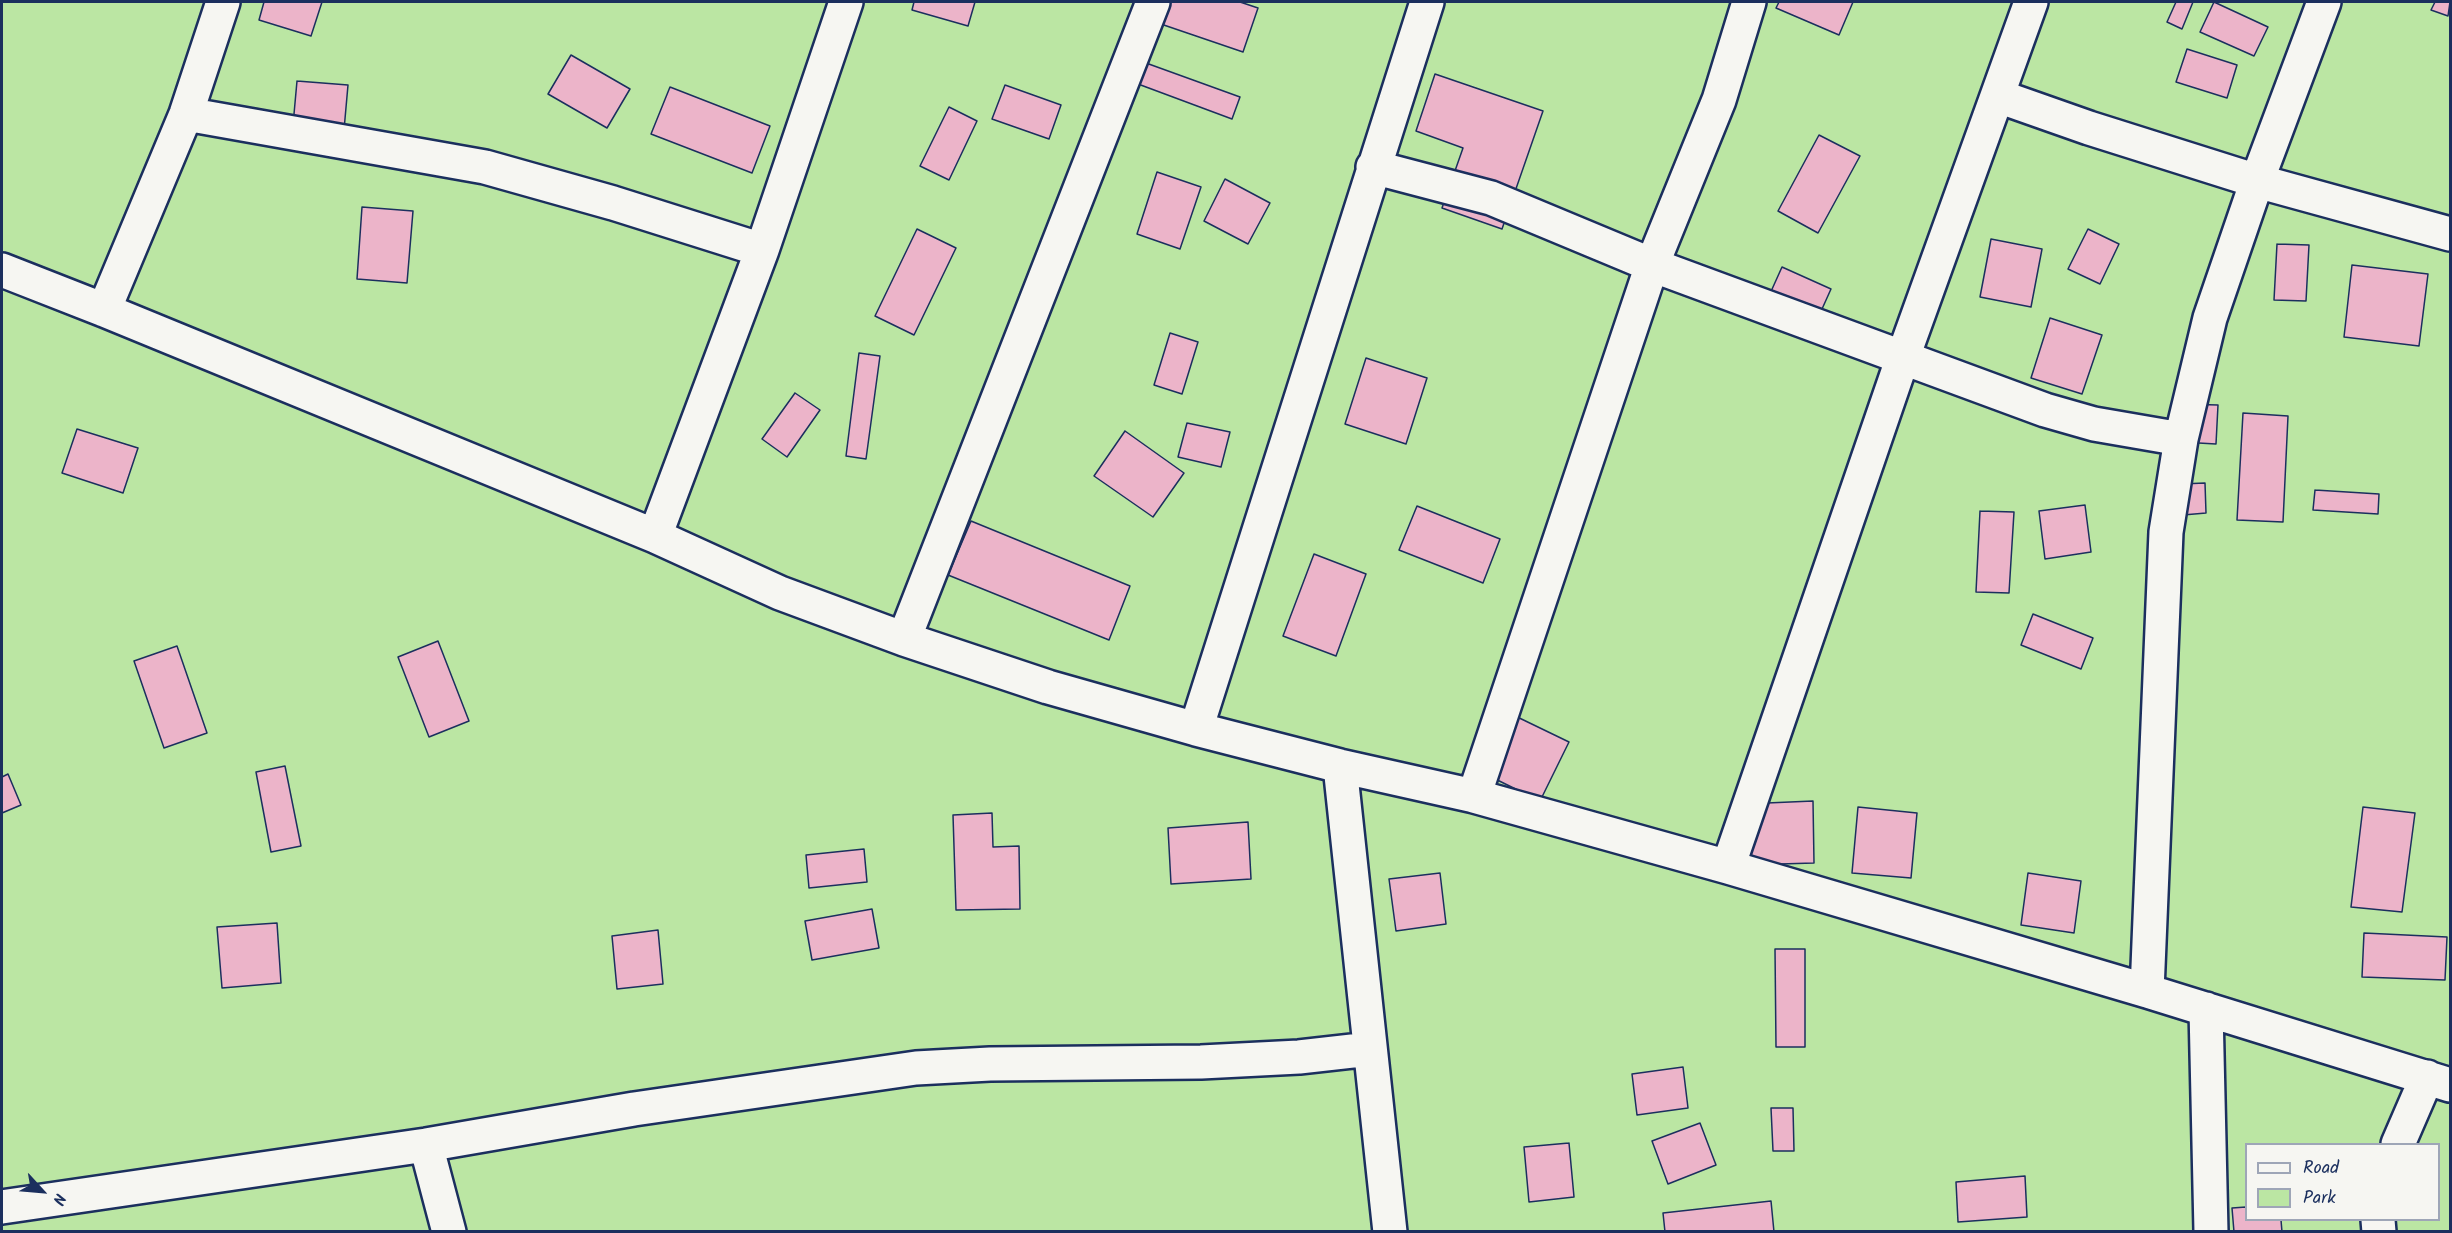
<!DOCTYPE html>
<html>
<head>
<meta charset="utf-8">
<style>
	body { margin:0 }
	#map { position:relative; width:2452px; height:1233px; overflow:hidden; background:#f6f6f2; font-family:Kalam,sans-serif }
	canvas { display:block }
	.frame { position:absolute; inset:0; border:3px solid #1b2f5e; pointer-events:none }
	.legend { position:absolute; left:2245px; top:1143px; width:195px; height:78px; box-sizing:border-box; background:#f6f6f2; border:2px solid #9ea6b7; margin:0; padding:8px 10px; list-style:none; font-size:18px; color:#1b2f5e }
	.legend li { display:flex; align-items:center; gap:12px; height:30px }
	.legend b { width:30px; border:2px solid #9ea6b7 }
	.north { position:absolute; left:12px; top:1161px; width:60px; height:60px; -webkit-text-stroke:4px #f6f6f2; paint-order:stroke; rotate:116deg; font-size:16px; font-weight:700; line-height:24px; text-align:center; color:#1b2f5e }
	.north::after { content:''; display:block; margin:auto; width:21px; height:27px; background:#1b2f5e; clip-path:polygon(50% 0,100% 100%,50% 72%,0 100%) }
</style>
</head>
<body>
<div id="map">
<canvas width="2452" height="1233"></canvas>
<div class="frame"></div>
<ul class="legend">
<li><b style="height:8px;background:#f6f6f2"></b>Road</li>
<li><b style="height:16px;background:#bbe6a3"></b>Park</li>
</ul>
<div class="north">N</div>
</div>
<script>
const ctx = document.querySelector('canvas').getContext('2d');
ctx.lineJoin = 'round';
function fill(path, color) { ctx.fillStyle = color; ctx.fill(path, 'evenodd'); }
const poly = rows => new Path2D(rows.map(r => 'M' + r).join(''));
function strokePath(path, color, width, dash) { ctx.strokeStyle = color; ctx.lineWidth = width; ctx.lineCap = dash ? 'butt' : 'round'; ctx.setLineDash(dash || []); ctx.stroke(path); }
fill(poly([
	[2,2,2450,2,2450,1231,2,1232],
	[2246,1144,2438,1144,2438,1220,2246,1220]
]), '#bbe6a3');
const building = poly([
	[264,2,322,2,311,36,259,20,264,2],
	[914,2,975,2,968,26,912,10,914,2],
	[1159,2,1240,2,1258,8,1243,52,1152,21,1159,2],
	[1779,2,1853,2,1839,35,1776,8,1779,2],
	[2176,2,2193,2,2182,29,2167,22,2176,2],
	[2214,2,2268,27,2254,56,2200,32,2214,2],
	[2435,2,2450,2,2448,16,2431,10,2435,2],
	[2187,49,2237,65,2227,98,2176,82,2187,49],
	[571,55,630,89,607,128,548,94,571,55],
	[1146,63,1240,97,1232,119,1138,84,1146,63],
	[1435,74,1543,111,1502,229,1442,208,1463,148,1416,131,1435,74],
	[297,81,348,85,344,130,293,125,297,81],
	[1005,85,1061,105,1049,139,992,119,1005,85],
	[670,87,770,126,752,173,651,134,670,87],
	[949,107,977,121,949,180,920,166,949,107],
	[1819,135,1860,156,1818,233,1778,211,1819,135],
	[1157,172,1201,187,1180,249,1137,234,1157,172],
	[1225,179,1270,203,1248,244,1204,221,1225,179],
	[362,207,413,211,407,283,357,279,362,207],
	[917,229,956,248,914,335,875,316,917,229],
	[2088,229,2119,244,2100,284,2068,269,2088,229],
	[1991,239,2042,249,2031,307,1980,297,1991,239],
	[2277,244,2309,245,2306,301,2274,300,2277,244],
	[2352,265,2428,274,2419,346,2344,337,2352,265],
	[1782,267,1831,289,1813,329,1764,307,1782,267],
	[2050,318,2102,335,2082,394,2031,378,2050,318],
	[1170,333,1198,342,1182,394,1154,385,1170,333],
	[859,353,880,356,866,459,846,456,859,353],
	[1366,358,1427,378,1406,444,1345,424,1366,358],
	[795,393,820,410,787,457,762,439,795,393],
	[2183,404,2218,405,2216,444,2181,442,2183,404],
	[2243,413,2288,416,2283,522,2237,520,2243,413],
	[1187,423,1230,432,1221,467,1178,457,1187,423],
	[77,429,138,448,123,493,62,473,77,429],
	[1125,431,1184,473,1153,517,1094,476,1125,431],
	[2205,483,2206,513,2183,515,2181,484,2205,483],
	[2315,490,2379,494,2378,514,2313,510,2315,490],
	[2085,505,2091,552,2045,559,2039,511,2085,505],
	[1417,506,1500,539,1483,583,1399,550,1417,506],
	[1980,511,2014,512,2009,593,1976,592,1980,511],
	[971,521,1130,586,1109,640,948,575,971,521],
	[1314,554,1366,574,1336,656,1283,636,1314,554],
	[2033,614,2093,638,2081,669,2021,645,2033,614],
	[438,641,469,721,429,737,398,657,438,641],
	[177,646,207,733,164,748,134,661,177,646],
	[1509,713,1569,742,1540,801,1481,772,1509,713],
	[285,766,301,846,271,852,256,772,285,766],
	[8,774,21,805,2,813,2,777,8,774],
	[1813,801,1814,863,1745,865,1744,804,1813,801],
	[1858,807,1917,813,1911,878,1852,873,1858,807],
	[2363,807,2415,813,2402,912,2351,907,2363,807],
	[992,813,993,847,1019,846,1020,909,956,910,953,815,992,813],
	[1248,822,1251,879,1171,884,1168,828,1248,822],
	[864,849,867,882,809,888,806,855,864,849],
	[1440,873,1446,924,1396,931,1389,879,1440,873],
	[2028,873,2081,881,2074,933,2021,925,2028,873],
	[872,909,879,948,812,960,805,921,872,909],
	[277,923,281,983,222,988,217,927,277,923],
	[658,930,663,984,617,989,612,936,658,930],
	[2364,933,2447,937,2445,980,2362,977,2364,933],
	[1775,949,1805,949,1805,1047,1776,1047,1775,949],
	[1683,1067,1688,1108,1637,1115,1632,1074,1683,1067],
	[1771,1108,1793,1108,1794,1151,1773,1151,1771,1108],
	[1700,1123,1716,1165,1668,1184,1652,1141,1700,1123],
	[1569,1143,1574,1197,1529,1202,1524,1147,1569,1143],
	[2025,1176,2027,1217,1958,1222,1956,1182,2025,1176],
	[1771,1201,1774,1232,1665,1232,1663,1213,1771,1201],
	[2246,1207,2246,1220,2281,1220,2282,1232,2234,1232,2232,1208,2246,1207]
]);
fill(building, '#ecb4c9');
strokePath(building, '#1b2f5e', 1.5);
const minor = poly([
	[1998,96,2089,128,2257,181,2450,234],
	[186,114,485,167,613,203,762,250],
	[1373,167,1491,198,1652,265,2045,410,2094,424,2181,439],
	[2,270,104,310,655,536,780,593,904,639,1048,687,1196,729,1340,766,1474,796,1728,867,2147,991,2450,1085],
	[104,310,186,114,223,2],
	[655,536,762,250,846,2],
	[904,639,1153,2],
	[1196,729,1427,2],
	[1340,766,1390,1232],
	[1474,796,1652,265,1719,100,1749,2],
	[1728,867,1903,357,2031,2],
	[2147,991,2166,532,2181,439,2210,318,2257,181,2324,2],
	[2206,1009,2211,1232],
	[2398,1144,2427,1077],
	[426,1145,449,1232],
	[2,1207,426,1145,634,1109,916,1068,990,1064,1201,1062,1299,1057,1370,1049],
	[2378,1220,2379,1232]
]);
strokePath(minor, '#1b2f5e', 38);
strokePath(minor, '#f6f6f2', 33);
</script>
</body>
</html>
